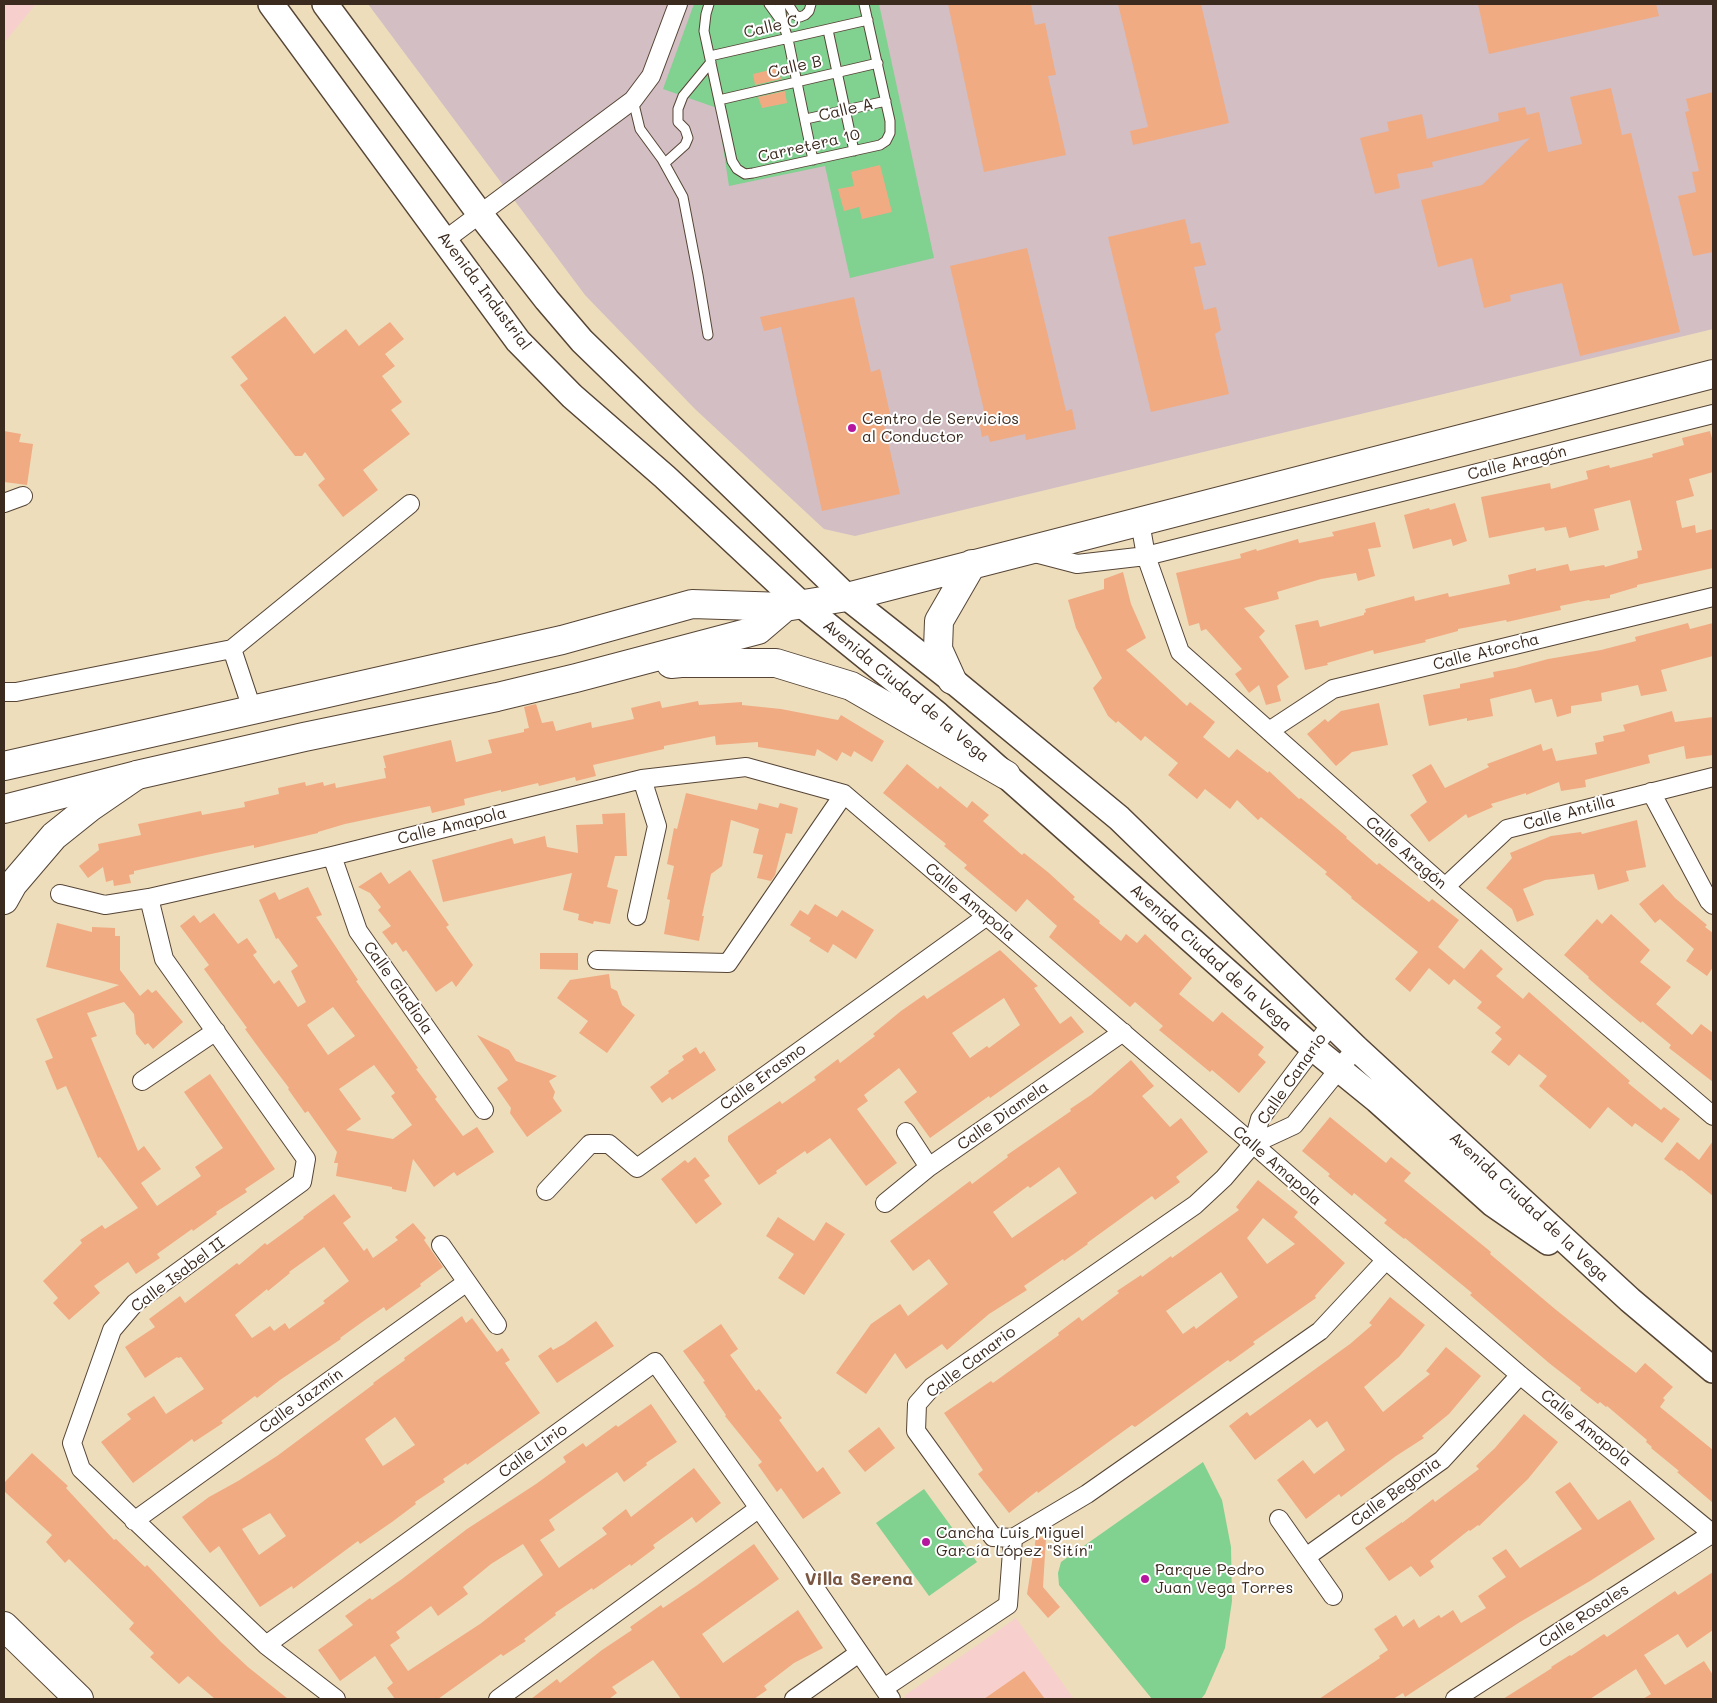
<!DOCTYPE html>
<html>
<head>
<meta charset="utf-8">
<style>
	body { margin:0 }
	#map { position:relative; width:1717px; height:1703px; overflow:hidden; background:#edddbb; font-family:Mali,sans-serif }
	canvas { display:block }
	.frame { position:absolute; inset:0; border:5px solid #3b2a1e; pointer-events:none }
</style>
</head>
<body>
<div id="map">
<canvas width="1717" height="1703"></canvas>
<div class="frame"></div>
</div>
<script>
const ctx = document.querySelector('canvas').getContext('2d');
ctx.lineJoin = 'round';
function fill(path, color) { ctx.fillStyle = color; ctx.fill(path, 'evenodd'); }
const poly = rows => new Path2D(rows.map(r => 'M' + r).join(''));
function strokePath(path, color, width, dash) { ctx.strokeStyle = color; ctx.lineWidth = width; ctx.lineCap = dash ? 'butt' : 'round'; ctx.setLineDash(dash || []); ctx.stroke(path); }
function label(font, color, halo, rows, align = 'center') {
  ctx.font = font + ' Mali,sans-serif'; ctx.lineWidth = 4; ctx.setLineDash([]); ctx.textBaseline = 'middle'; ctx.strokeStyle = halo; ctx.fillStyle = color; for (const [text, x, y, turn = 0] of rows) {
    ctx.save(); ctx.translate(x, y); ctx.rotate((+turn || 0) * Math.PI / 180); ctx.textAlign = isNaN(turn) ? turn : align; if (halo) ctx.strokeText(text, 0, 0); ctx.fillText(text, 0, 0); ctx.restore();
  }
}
fill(poly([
	[4,4,36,4,4,43],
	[1016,1618,1074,1699,907,1699,904,1696]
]), '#f7d0cd');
fill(poly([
	[368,4,1713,4,1713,329,855,536,824,529,695,409,585,295]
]), '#d2bec3');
fill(poly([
	[694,4,879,4,934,258,850,278,825,166,729,186,717,108,663,89],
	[1203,1462,1222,1500,1231,1547,1232,1601,1225,1648,1205,1694,1201,1699,1152,1699,1059,1585,1058,1573,1061,1562],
	[924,1489,977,1562,929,1596,876,1523]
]), '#81d191');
fill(poly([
	[948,4,1031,4,1035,25,1045,23,1056,75,1048,76,1066,155,984,172],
	[1118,4,1201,4,1229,123,1133,145,1130,131,1148,127],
	[1478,4,1656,4,1659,16,1489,54],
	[778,68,781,79,755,85,753,74],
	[1611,88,1622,135,1631,133,1680,332,1580,356,1562,283,1510,295,1511,301,1484,308,1472,258,1438,267,1421,200,1482,185,1530,138,1432,162,1433,167,1397,174,1400,188,1375,194,1360,138,1389,131,1387,122,1422,114,1427,139,1499,121,1498,113,1525,107,1527,115,1539,112,1548,152,1582,144,1570,97],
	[785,91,787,103,762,108,758,97],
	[1713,92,1713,252,1693,256,1678,196,1696,192,1692,172,1699,171,1685,112,1689,111,1686,99],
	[880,165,892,212,862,219,859,207,844,211,838,189,854,186,851,172],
	[1185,219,1191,244,1200,242,1206,265,1194,267,1204,310,1216,307,1221,330,1215,334,1229,394,1151,412,1108,237],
	[1027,248,1066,411,1072,409,1076,429,1026,440,1025,434,990,442,988,435,982,437,979,421,986,419,950,266],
	[854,297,871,372,880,369,891,418,883,420,900,494,822,511,781,327,764,331,760,317],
	[285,316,314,354,346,329,359,346,390,322,404,339,385,354,395,366,382,376,402,402,391,410,410,434,363,470,378,490,343,517,318,485,325,479,305,452,302,456,295,456,240,385,248,379,231,357],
	[4,431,21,434,19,442,33,444,27,485,4,482],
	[1710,431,1713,442,1713,472,1689,479,1694,496,1676,501,1682,528,1695,525,1696,533,1713,529,1713,568,1637,585,1637,587,1610,595,1610,598,1590,601,1589,600,1560,606,1561,610,1507,622,1506,620,1458,629,1458,631,1425,640,1426,642,1374,654,1373,650,1327,663,1328,665,1305,670,1295,625,1318,620,1320,627,1364,615,1364,613,1366,612,1365,609,1414,596,1415,601,1448,593,1449,597,1510,584,1508,575,1536,568,1536,571,1568,564,1570,571,1604,565,1605,567,1638,558,1637,551,1642,550,1630,500,1594,509,1599,530,1569,538,1566,527,1545,531,1544,527,1489,538,1481,497,1550,483,1551,489,1588,479,1586,471,1609,465,1610,468,1653,457,1652,454,1684,445,1682,438],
	[1455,503,1467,541,1453,546,1451,539,1413,549,1404,515,1429,508,1430,510],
	[1375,522,1381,547,1368,549,1375,576,1358,581,1356,573,1321,579,1277,592,1279,599,1244,608,1265,631,1259,637,1289,677,1277,686,1281,701,1266,705,1259,685,1249,693,1235,674,1242,669,1206,629,1201,631,1199,623,1189,626,1176,573,1241,558,1240,554,1256,549,1257,551,1298,539,1299,543,1334,536,1332,532],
	[1123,572,1131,604,1146,638,1126,650,1187,706,1190,702,1215,722,1203,737,1229,758,1237,749,1268,773,1269,771,1299,799,1301,798,1347,837,1346,838,1377,865,1379,863,1429,902,1432,899,1459,920,1438,947,1464,969,1481,949,1503,969,1496,976,1523,999,1529,992,1630,1081,1628,1083,1661,1110,1664,1107,1680,1119,1662,1143,1635,1123,1632,1127,1608,1107,1590,1129,1539,1086,1547,1076,1519,1054,1509,1066,1491,1052,1502,1039,1495,1033,1501,1027,1477,1008,1482,1002,1454,979,1449,985,1429,968,1410,992,1395,979,1418,952,1351,898,1352,897,1325,874,1327,872,1261,817,1258,820,1237,800,1230,809,1205,789,1197,799,1168,775,1178,763,1145,736,1141,741,1118,721,1116,723,1108,716,1093,688,1102,678,1076,628,1068,600,1104,589,1104,579],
	[1688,623,1690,629,1713,623,1713,656,1661,670,1667,691,1641,696,1638,685,1601,693,1602,701,1571,706,1571,713,1557,717,1552,699,1535,703,1531,689,1490,699,1493,716,1467,721,1467,718,1429,726,1423,695,1460,688,1460,684,1494,677,1493,672,1515,668,1548,659,1601,650,1636,641,1635,637],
	[660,701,662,708,698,701,699,705,742,702,742,705,781,709,838,720,841,715,884,741,872,762,854,751,851,757,842,752,837,761,817,749,815,756,758,747,758,742,716,745,715,736,664,746,664,749,593,765,596,776,576,781,575,777,539,786,538,783,501,792,501,790,464,799,465,805,432,813,430,806,345,824,318,832,318,833,254,848,254,845,211,854,134,871,134,874,129,875,131,883,114,886,113,880,106,882,103,867,88,878,79,866,99,850,98,844,141,835,138,824,201,811,202,815,245,807,244,802,279,794,278,788,305,782,306,786,323,782,324,786,335,783,336,788,386,778,384,768,386,768,383,756,451,740,456,762,492,753,488,740,524,732,524,729,529,728,524,707,536,704,542,723,553,721,556,731,591,722,592,728,634,719,631,708],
	[1379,703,1388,745,1352,752,1336,766,1307,734,1325,719,1328,722,1341,711],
	[1672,711,1675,722,1713,717,1713,755,1686,759,1684,746,1648,755,1650,763,1585,780,1586,787,1561,791,1559,782,1526,795,1526,793,1491,804,1493,807,1468,818,1466,814,1429,842,1410,815,1427,802,1412,775,1431,764,1445,788,1489,767,1487,764,1541,744,1543,751,1552,748,1556,761,1597,754,1595,743,1604,741,1603,736,1625,731,1623,725],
	[907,764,938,789,940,786,967,808,972,801,989,815,983,821,1022,855,1024,853,1049,873,1075,897,1073,899,1100,921,1099,923,1121,941,1126,934,1137,943,1145,934,1192,978,1179,994,1213,1022,1222,1012,1264,1047,1258,1055,1266,1062,1239,1093,1212,1070,1210,1072,1159,1030,1163,1026,1135,1002,1130,1007,1049,937,1057,926,1027,899,1016,912,964,868,967,865,944,846,946,844,883,793],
	[686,793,757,810,759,803,778,808,780,803,798,808,792,834,786,833,775,875,771,881,757,878,763,855,753,853,759,829,731,820,722,866,711,874,702,916,704,916,699,941,664,934,670,900,667,899,674,866,667,864,674,828,677,829],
	[625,813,627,856,615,856,607,887,618,890,610,924,594,921,593,924,578,920,579,914,563,910,572,873,443,902,432,860,512,838,514,844,545,836,547,847,578,853,576,825,603,824,602,814],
	[1637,820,1646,867,1626,871,1629,881,1598,890,1594,874,1545,880,1523,889,1534,915,1517,922,1512,909,1486,888,1512,858,1510,853,1551,836,1581,832,1582,834],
	[410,870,449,925,446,927,473,965,456,987,452,981,436,992,406,950,403,952,396,942,392,945,382,932,391,926,378,910,381,907,370,893,358,887,381,872,389,884],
	[1663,884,1675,898,1707,925,1705,927,1713,933,1713,967,1707,976,1686,961,1694,949,1660,919,1655,923,1639,904],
	[308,887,322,915,316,917,358,980,356,981,418,1068,416,1069,437,1097,435,1099,463,1136,477,1127,494,1152,457,1176,454,1172,434,1187,413,1159,406,1192,392,1189,392,1187,336,1176,338,1163,334,1163,337,1152,308,1111,305,1113,288,1089,289,1088,264,1055,245,1029,247,1028,204,969,209,965,180,926,194,915,200,923,214,913,238,944,247,938,257,952,253,955,274,984,279,980,298,1007,306,1002,291,971,298,966,278,938,276,939,259,900,275,892,279,900],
	[333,1007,355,1036,328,1055,307,1025],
	[374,1065,395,1093,391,1096,412,1125,393,1139,346,1130,361,1119,339,1089],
	[815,904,837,917,842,910,874,930,856,959,833,944,828,953,809,941,811,938,790,925,800,910,808,915],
	[1611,914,1650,950,1640,962,1671,987,1656,1004,1692,1035,1701,1024,1713,1033,1713,1082,1669,1048,1671,1045,1642,1021,1641,1023,1612,999,1588,978,1589,977,1564,955,1597,919,1602,924],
	[57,923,92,932,92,927,115,928,115,936,120,936,120,970,140,996,148,989,152,993,156,990,183,1022,153,1049,148,1043,145,1045,136,1034,134,1014,124,1002,87,1013,97,1036,91,1038,138,1151,144,1146,161,1169,141,1183,157,1206,201,1176,195,1167,223,1148,184,1092,210,1074,275,1169,245,1189,247,1192,216,1212,217,1214,193,1231,192,1229,157,1254,160,1258,136,1274,128,1262,94,1286,100,1293,69,1320,53,1303,58,1298,43,1281,82,1243,80,1240,102,1225,105,1229,138,1208,100,1157,98,1158,66,1086,57,1090,45,1061,53,1058,36,1019,119,985,46,967],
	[1000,950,1038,986,1034,988,1060,1024,1071,1016,1084,1032,990,1098,989,1096,930,1138,904,1102,917,1092,899,1068,864,1095,868,1101,857,1109,897,1163,866,1186,830,1138,807,1154,805,1151,776,1171,777,1173,759,1185,728,1141,728,1136,780,1101,782,1104,816,1080,814,1077,838,1059,840,1063,875,1036,873,1034,901,1011,924,995,927,999],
	[1004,998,1020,1025,989,1048,987,1046,970,1058,952,1033],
	[540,953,578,953,578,970,540,969],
	[609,974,611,988,617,991,622,1005,635,1015,607,1053,579,1033,588,1021,557,998,570,980],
	[477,1035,509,1050,516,1061,557,1076,549,1081,555,1092,553,1098,562,1111,527,1137,510,1113,511,1108,497,1088,508,1080],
	[696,1047,700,1054,704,1051,716,1070,672,1100,670,1097,662,1103,650,1087,669,1073,668,1071,684,1060,682,1056],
	[1131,1060,1154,1086,1142,1096,1170,1127,1181,1118,1208,1152,1176,1177,1180,1182,1155,1200,1152,1196,1087,1243,1088,1244,1064,1261,1063,1259,1024,1286,1027,1290,989,1314,947,1350,942,1344,906,1369,895,1353,866,1394,836,1373,871,1324,900,1304,908,1316,948,1284,929,1259,913,1271,890,1241,970,1181,972,1184,1008,1157,1007,1155,1071,1111,1070,1109,1091,1095],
	[1059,1167,1077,1193,1012,1238,993,1212,1028,1186,1030,1188],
	[1330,1117,1386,1163,1391,1157,1411,1173,1404,1181,1491,1252,1490,1254,1555,1309,1610,1353,1636,1373,1645,1363,1673,1387,1663,1398,1665,1400,1660,1407,1713,1450,1713,1503,1677,1472,1679,1471,1651,1448,1652,1447,1646,1442,1647,1440,1607,1406,1606,1407,1600,1402,1598,1404,1580,1390,1581,1388,1549,1363,1470,1295,1472,1293,1405,1238,1404,1239,1384,1223,1387,1220,1354,1193,1352,1196,1328,1176,1330,1174,1302,1151],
	[1713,1141,1713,1196,1681,1170,1680,1171,1664,1159,1677,1142,1699,1160],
	[695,1157,710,1176,704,1180,722,1204,696,1224,661,1179,685,1160,688,1163],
	[1258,1180,1298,1212,1294,1217,1345,1263,1315,1296,1316,1298,1253,1342,1255,1344,1230,1362,1228,1360,1135,1427,1132,1425,1038,1493,1037,1491,1009,1513,978,1474,983,1470,944,1413,991,1381,993,1383,1059,1335,1058,1333,1079,1317,1082,1321,1119,1293,1117,1291,1141,1275,1142,1277,1171,1256,1172,1258,1239,1210,1236,1207],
	[1263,1218,1295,1244,1267,1264,1247,1238],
	[1221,1272,1238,1297,1196,1329,1194,1326,1183,1334,1166,1311],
	[334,1194,351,1217,343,1223,364,1251,367,1248,373,1258,398,1240,395,1237,413,1223,426,1238,424,1240,443,1267,420,1284,421,1286,386,1311,384,1307,365,1320,340,1338,341,1339,280,1380,257,1398,255,1396,221,1421,223,1423,194,1442,192,1439,133,1483,101,1442,131,1419,127,1414,154,1396,166,1414,204,1389,181,1357,178,1358,177,1357,145,1378,125,1347,155,1327,149,1319,180,1296,185,1303,237,1263,239,1265,265,1243,267,1245,304,1218,303,1217],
	[324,1247,349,1281,323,1301,325,1303,289,1329,285,1323,274,1331,270,1326,252,1338,235,1315,267,1289,268,1291,290,1273,289,1272],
	[778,1217,814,1241,826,1222,845,1234,804,1295,778,1278,794,1254,766,1236],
	[1390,1297,1425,1325,1399,1357,1364,1387,1383,1412,1430,1374,1426,1371,1446,1347,1481,1376,1449,1414,1422,1436,1424,1438,1396,1456,1341,1497,1339,1494,1306,1519,1277,1480,1303,1460,1314,1474,1345,1450,1327,1421,1317,1428,1310,1419,1255,1460,1229,1426,1247,1412,1250,1416,1350,1344,1372,1325,1369,1323],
	[462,1316,466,1323,472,1318,497,1352,502,1348,510,1360,505,1363,540,1413,467,1465,466,1463,443,1479,445,1482,415,1502,416,1504,392,1522,360,1544,358,1541,293,1589,292,1586,260,1607,219,1546,210,1553,182,1517,209,1497,238,1481,277,1456,374,1384,373,1383,405,1360,404,1358],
	[395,1417,415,1445,383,1466,365,1439],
	[270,1513,286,1536,259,1555,242,1529],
	[596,1321,614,1346,557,1383,538,1356,551,1347,553,1350,564,1344],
	[721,1324,738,1349,730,1355,756,1391,759,1389,782,1418,779,1420,817,1472,823,1467,841,1493,803,1519,781,1488,777,1492,758,1465,762,1462,725,1416,726,1415,703,1382,705,1381,683,1351],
	[651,1404,677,1442,646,1463,647,1465,624,1482,617,1472,549,1520,555,1530,540,1540,559,1568,607,1534,602,1528,626,1509,631,1517,694,1468,721,1503,696,1523,692,1517,653,1545,655,1548,631,1566,630,1564,593,1590,592,1588,555,1613,556,1615,524,1639,526,1641,503,1656,501,1654,438,1699,395,1699,387,1688,393,1683,375,1656,340,1681,318,1650,353,1625,345,1616,370,1598,372,1600,402,1579,467,1529,536,1484,566,1462,563,1457,583,1443,586,1447,616,1425,618,1427],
	[523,1544,543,1575,480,1624,408,1671,390,1645,400,1638,396,1632,431,1606,438,1616,468,1594,463,1587,491,1564],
	[1524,1414,1558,1442,1528,1479,1479,1526,1478,1525,1470,1531,1469,1530,1430,1561,1434,1567,1420,1577,1411,1566,1389,1581,1365,1548,1402,1522,1402,1523,1433,1499,1435,1502,1479,1469,1476,1466,1495,1448],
	[879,1427,895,1448,865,1472,848,1451],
	[32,1453,68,1486,66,1488,114,1540,116,1539,145,1567,147,1565,221,1642,248,1667,288,1699,215,1699,188,1676,179,1684,150,1657,154,1653,129,1629,134,1623,69,1559,65,1563,46,1542,52,1535,4,1491,4,1483],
	[1570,1482,1598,1520,1630,1500,1655,1539,1590,1581,1520,1622,1405,1697,1403,1693,1393,1699,1319,1699,1380,1658,1379,1656,1388,1650,1374,1629,1396,1615,1403,1627,1414,1619,1419,1628,1439,1615,1441,1618,1453,1610,1461,1623,1486,1608,1478,1596,1506,1577,1492,1558,1506,1549,1520,1568,1582,1529,1555,1492],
	[1036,1537,1046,1538,1043,1587,1060,1607,1048,1618,1027,1594],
	[754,1544,779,1579,702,1634,723,1663,798,1610,823,1648,794,1663,764,1686,767,1690,754,1699,681,1699,653,1660,612,1687,617,1693,609,1699,531,1699,557,1679,560,1683,602,1650,632,1630,630,1627,661,1605,663,1608,696,1586],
	[1713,1572,1713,1630,1687,1648,1678,1634,1644,1655,1665,1685,1704,1661,1713,1675,1713,1699,1643,1699,1651,1694,1636,1669,1590,1699,1503,1699,1552,1668,1551,1667,1570,1655,1571,1656,1604,1634,1607,1637,1675,1591,1678,1595],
	[1024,1671,1045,1699,984,1699]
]), '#f1ab83');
const lane = poly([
	[709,4,706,14,704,31,732,161,737,169,745,174,753,173,880,145,886,141,890,133,890,121,864,4],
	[769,4,782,22],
	[780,4,782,20,788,39,813,160],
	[788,4,795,15,800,17,805,15,809,11,811,4],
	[828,30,854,151],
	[710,56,868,20],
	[633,100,640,129,662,159,683,197,698,275,708,335],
	[719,100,878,63],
	[806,119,886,101],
	[665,163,685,145,688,138,685,129,678,122,678,109,683,96,711,62]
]);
const street = poly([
	[445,240,633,100,651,76,678,4],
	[4,503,23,496],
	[1140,522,1146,556,1180,652,1445,887,1713,1116],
	[1031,552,1077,564,1146,556,1713,414],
	[232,649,252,709],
	[4,692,16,692,232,649,410,504],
	[1269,731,1333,689,1713,597],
	[1651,792,1709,901,1713,905],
	[332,856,358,931,484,1110],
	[1445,887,1507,829,1713,777],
	[60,894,105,905,149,898,332,856,642,779,746,767,844,794,1253,1144,1386,1260,1520,1375,1713,1534],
	[149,898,164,959,306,1159,302,1182,135,1303,112,1330,72,1443,81,1469,266,1645,336,1699],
	[637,916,657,826,642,779],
	[597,960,728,963,844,794],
	[1332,1023,1260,1119,1253,1144,1224,1178,1195,1205,932,1387,917,1404,916,1431,993,1537,1013,1538,1087,1494,1320,1331,1386,1260],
	[142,1081,216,1031],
	[906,1132,929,1167],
	[1253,1144,1294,1125,1356,1048],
	[546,1191,590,1144,609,1144,637,1168,987,916],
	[885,1203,929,1167,1123,1032],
	[441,1245,497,1325],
	[1279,1519,1333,1596],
	[134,1521,467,1282],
	[1306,1557,1442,1460,1520,1375],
	[266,1645,655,1362,793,1556,891,1699],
	[884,1688,1008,1605,1013,1538],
	[498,1699,758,1509],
	[794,1699,859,1653],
	[1455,1699,1713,1533]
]);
const secondary = poly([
	[271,4,518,341,572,396,665,477,801,604,938,715,1313,1048,1377,1100,1493,1204,1548,1242],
	[325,4,480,214,547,300,582,341,648,405,847,597,952,680,1119,818,1356,1048,1630,1300,1713,1370]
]);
const primary = poly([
	[671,664,681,663,776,663,851,686,1006,775],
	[952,680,938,649,939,621,972,564],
	[4,766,562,640,692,604,785,607,847,597,1713,374],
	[4,809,137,775,304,737,497,697,576,678,758,630,785,607]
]);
const highway = poly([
	[4,900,13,884,54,836,89,808,137,775],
	[4,1626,79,1699]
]);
strokePath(lane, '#564536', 11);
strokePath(street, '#564536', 20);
strokePath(secondary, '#564536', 28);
strokePath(primary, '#564536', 30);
strokePath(highway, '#564536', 30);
strokePath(lane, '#fff', 9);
strokePath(street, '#fff', 18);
strokePath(secondary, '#fff', 25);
strokePath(primary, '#fff', 28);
strokePath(highway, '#fff', 28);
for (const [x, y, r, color] of [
	[852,428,5,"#b5179e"],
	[926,1542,5,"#b5179e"],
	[1145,1579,5,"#b5179e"]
]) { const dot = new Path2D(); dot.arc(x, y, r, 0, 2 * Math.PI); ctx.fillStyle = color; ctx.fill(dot); strokePath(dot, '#fff', 2); }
label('16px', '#3b2a1e', '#fff', [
	["Calle C",771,27,-13],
	["Calle B",795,67,-13],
	["Calle A",846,110,-13],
	["Carretera 10",809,146,-13],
	["Avenida Industrial",484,291,53],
	["Calle Aragón",1517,463,-14],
	["Calle Atorcha",1486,652,-14],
	["Avenida Ciudad de la Vega",906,691,40],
	["Calle Antilla",1569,813,-15],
	["Calle Amapola",452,826,-14],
	["Calle Aragón",1406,853,41],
	["Calle Amapola",970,902,40],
	["Avenida Ciudad de la Vega",1211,958,42],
	["Calle Gladiola",398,988,55],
	["Calle Erasmo",763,1077,-36],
	["Calle Canario",1292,1079,-55],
	["Calle Diamela",1003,1116,-35],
	["Calle Amapola",1277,1166,41],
	["Avenida Ciudad de la Vega",1529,1207,43],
	["Calle Isabel II",178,1275,-37],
	["Calle Canario",971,1362,-37],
	["Calle Jazmín",301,1401,-36],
	["Calle Amapola",1586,1428,39],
	["Calle Lirio",533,1451,-36],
	["Calle Begonia",1396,1492,-36],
	["Calle Rosales",1584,1616,-33]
]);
label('16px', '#3b2a1e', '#fff', [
	["Centro de Servicios",862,419],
	["al Conductor",862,437],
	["Cancha Luis Miguel",936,1533],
	["García López \"Sitín\"",936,1551],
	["Parque Pedro",1155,1570],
	["Juan Vega Torres",1155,1588]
], 'left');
label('bold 18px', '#7b5741', '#fff', [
	["Villa Serena",859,1579]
]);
</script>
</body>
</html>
